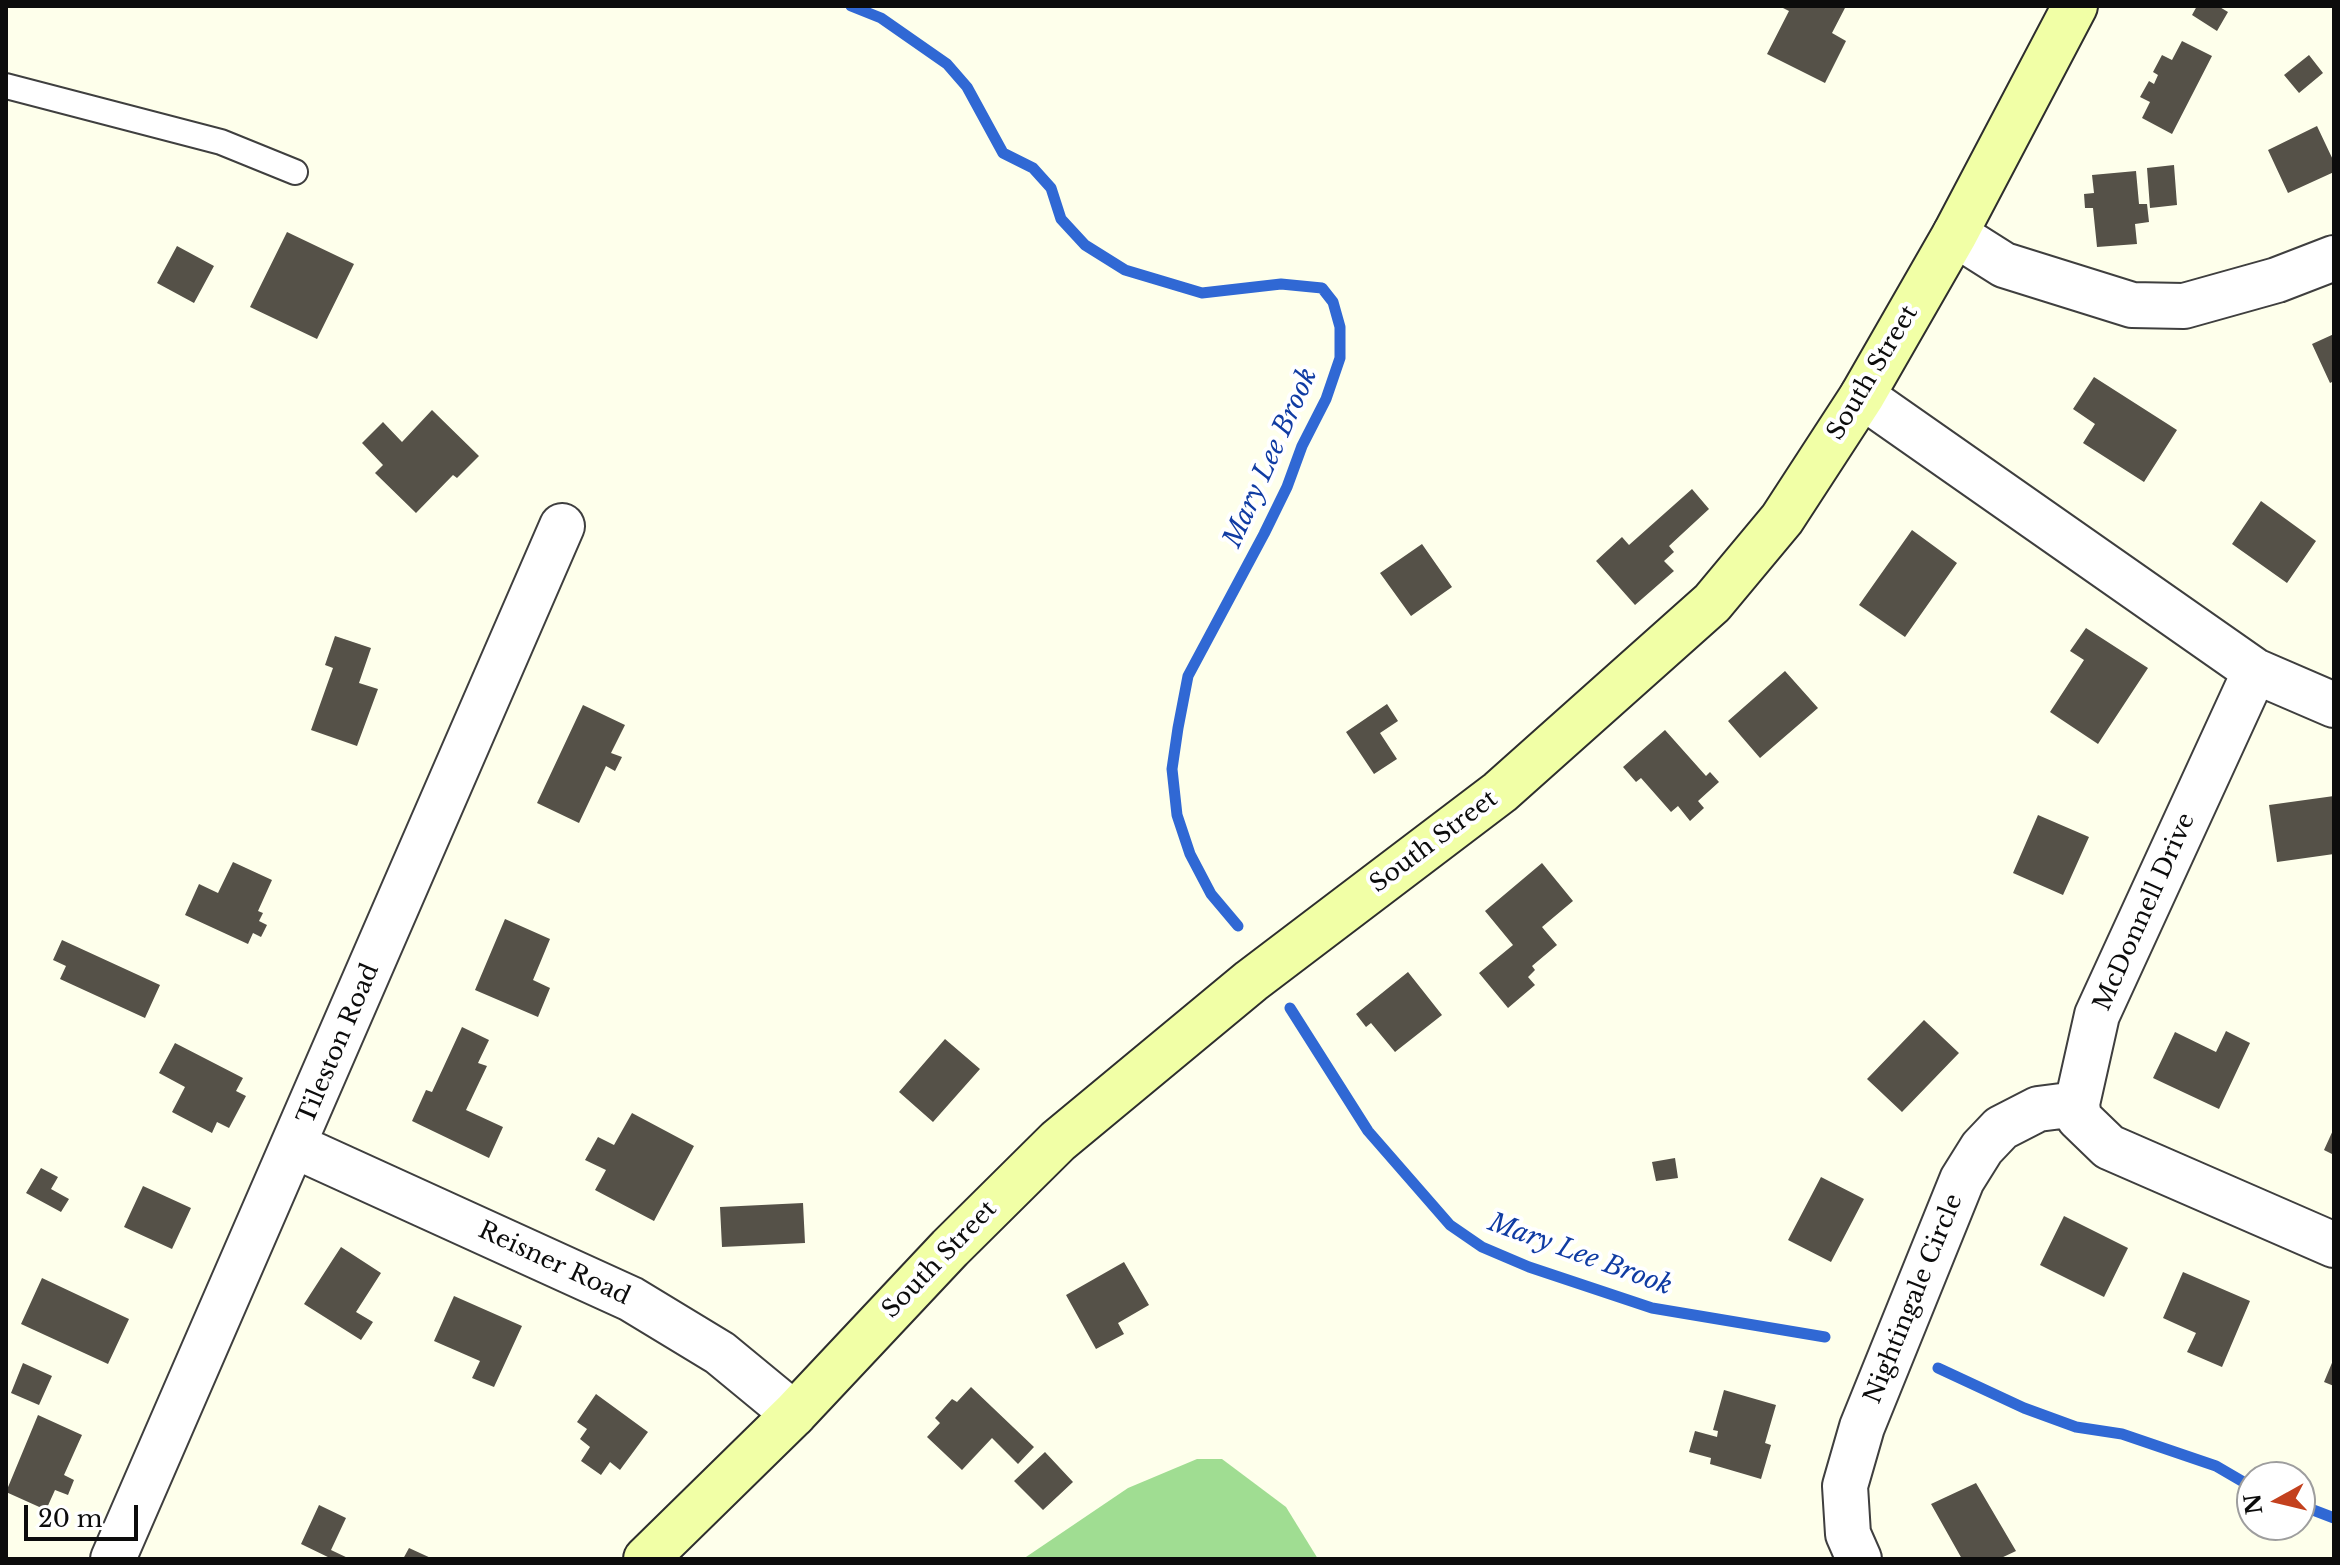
<!DOCTYPE html>
<html>
<head>
<meta charset="utf-8">
<style>
	body { margin:0 }
	#map { position:relative; width:2340px; height:1565px; overflow:hidden; background:#feffeb; font-family:"Libre Baskerville",serif }
	canvas { display:block }
	.frame { position:absolute; inset:0; border:8px solid #0c0c0c; pointer-events:none }
	.north { position:absolute; left:2236px; top:1461px; width:80px; height:80px; box-sizing:border-box; background:#fff; border:2px solid #9e9e9e; border-radius:50%; rotate:262deg; font-size:22px; font-weight:700; line-height:32px; text-align:center; color:#0c0c0c }
	.north::after { content:''; display:block; margin:auto; width:28px; height:36px; background:#c3411e; clip-path:polygon(50% 0,100% 100%,50% 72%,0 100%) }
	.scale { position:absolute; left:24px; top:1505px; width:114px; height:36px; box-sizing:border-box; border:4px solid #0c0c0c; border-top:0; padding-left:10px; font-size:24px; line-height:28px; white-space:nowrap; color:#0c0c0c; -webkit-text-stroke:6px #fff; paint-order:stroke }
</style>
</head>
<body>
<div id="map">
<canvas width="2340" height="1565"></canvas>
<div class="frame"></div>
<div class="north">N</div>
<div class="scale">20 m</div>
</div>
<script>
const ctx = document.querySelector('canvas').getContext('2d');
ctx.lineJoin = 'round';
function fill(path, color) { ctx.fillStyle = color; ctx.fill(path, 'evenodd'); }
const poly = rows => new Path2D(rows.map(r => 'M' + r).join(''));
function strokePath(path, color, width, dash) { ctx.strokeStyle = color; ctx.lineWidth = width; ctx.lineCap = dash ? 'butt' : 'round'; ctx.setLineDash(dash || []); ctx.stroke(path); }
function label(font, color, halo, rows, align = 'center') {
  ctx.font = font + ' "Libre Baskerville",serif'; ctx.lineWidth = 8; ctx.setLineDash([]); ctx.textBaseline = 'middle'; ctx.strokeStyle = halo; ctx.fillStyle = color; for (const [text, x, y, turn = 0] of rows) {
    ctx.save(); ctx.translate(x, y); ctx.rotate((+turn || 0) * Math.PI / 180); ctx.textAlign = isNaN(turn) ? turn : align; if (halo) ctx.strokeText(text, 0, 0); ctx.fillText(text, 0, 0); ctx.restore();
  }
}
fill(poly([
	[1197,1459,1222,1459,1286,1507,1318,1559,1023,1559,1128,1488]
]), '#a0dd92');
strokePath(poly([
	[851,6,881,18,947,64,967,87,1003,153,1033,168,1051,188,1061,219,1085,245,1125,270,1202,293,1281,284,1322,288,1333,302,1340,327,1340,358,1326,399,1302,446,1287,487,1264,534,1188,676,1178,728,1172,769,1177,815,1190,854,1211,894,1238,926],
	[1290,1008,1368,1131,1450,1225,1482,1247,1529,1267,1652,1308,1825,1337],
	[1938,1368,2024,1408,2076,1427,2122,1434,2216,1466,2252,1487],
	[2300,1505,2334,1518]
]), '#3068d4', 11);
fill(poly([
	[1779,6,1846,6,1832,33,1846,41,1825,83,1767,54,1789,11],
	[2197,6,2218,6,2228,12,2217,31,2192,15],
	[2182,41,2212,56,2172,134,2142,118,2150,102,2140,97,2149,81,2154,84,2158,75,2153,72,2162,55,2172,60],
	[2309,55,2323,73,2299,93,2284,75],
	[2317,126,2334,162,2334,172,2288,193,2268,150],
	[2174,165,2177,205,2150,208,2147,168],
	[2136,171,2139,204,2147,204,2149,222,2135,224,2137,244,2097,247,2093,208,2085,208,2084,194,2094,193,2092,175],
	[287,232,354,264,317,339,250,307],
	[177,246,214,266,194,303,157,283],
	[2334,334,2334,381,2330,383,2312,344],
	[2094,377,2177,430,2144,482,2083,443,2095,424,2073,409],
	[432,410,479,456,457,478,453,475,416,513,375,473,383,465,362,443,383,422,402,442],
	[1692,489,1709,509,1669,546,1674,552,1664,561,1674,571,1635,605,1596,561,1622,537,1629,545],
	[2261,501,2316,541,2287,583,2232,544],
	[1912,530,1957,563,1905,637,1859,605],
	[1422,544,1452,587,1411,616,1380,573],
	[2086,628,2148,668,2098,744,2050,712,2084,660,2070,651],
	[335,636,371,648,359,683,378,689,357,746,311,730,333,668,325,665],
	[1785,671,1818,708,1760,758,1728,721],
	[1387,704,1398,721,1380,733,1397,759,1374,774,1346,732],
	[583,705,625,725,611,753,622,757,615,771,606,766,579,823,537,803],
	[1665,730,1706,776,1710,772,1719,782,1698,801,1704,808,1690,821,1678,806,1671,812,1641,778,1636,782,1623,767],
	[2334,796,2334,854,2277,862,2269,805],
	[2038,815,2089,837,2063,895,2013,873],
	[233,862,272,880,258,911,263,913,259,921,267,925,261,937,253,933,248,944,185,915,199,884,218,893],
	[1542,863,1573,901,1542,927,1557,945,1532,966,1535,970,1528,977,1535,985,1508,1008,1479,973,1513,945,1485,911],
	[505,919,550,939,533,980,550,988,538,1017,475,990],
	[62,940,160,985,145,1018,60,979,66,966,53,960],
	[1408,972,1442,1015,1395,1052,1371,1023,1366,1027,1356,1014],
	[1924,1020,1959,1053,1902,1112,1867,1079],
	[462,1027,489,1040,478,1063,487,1066,466,1110,503,1127,489,1158,412,1121,426,1090,432,1092],
	[2226,1031,2250,1043,2219,1109,2153,1078,2175,1032,2216,1052],
	[945,1039,980,1069,933,1122,899,1092],
	[175,1043,243,1078,236,1091,246,1096,229,1128,217,1122,212,1133,172,1112,185,1087,159,1073],
	[632,1113,694,1146,654,1221,595,1190,606,1170,585,1160,598,1137,614,1145],
	[2334,1128,2334,1155,2324,1150],
	[1675,1158,1678,1178,1656,1181,1652,1162],
	[41,1168,58,1177,51,1189,69,1199,61,1212,26,1193],
	[1821,1177,1864,1199,1831,1262,1788,1240],
	[143,1186,191,1208,172,1249,124,1227],
	[803,1203,805,1243,722,1247,720,1207],
	[2064,1216,2128,1248,2104,1297,2040,1265],
	[341,1247,381,1273,356,1312,373,1322,361,1340,304,1304],
	[1124,1262,1149,1305,1118,1323,1124,1334,1096,1349,1066,1295],
	[2183,1272,2250,1301,2222,1367,2187,1352,2196,1333,2163,1318],
	[42,1278,129,1319,108,1364,21,1324],
	[454,1296,522,1326,494,1387,472,1378,480,1361,434,1341],
	[2334,1358,2334,1386,2324,1382],
	[23,1363,52,1376,39,1405,11,1393],
	[971,1387,1034,1447,1018,1464,992,1438,962,1470,927,1437,940,1423,935,1418,952,1399,957,1402],
	[1724,1390,1776,1405,1765,1443,1771,1445,1761,1479,1710,1464,1711,1458,1689,1452,1695,1431,1717,1437,1718,1431,1713,1430],
	[596,1394,648,1432,620,1470,610,1462,601,1475,581,1461,590,1447,580,1439,587,1429,577,1422],
	[38,1415,82,1435,64,1475,74,1480,68,1495,55,1490,46,1510,6,1492],
	[1045,1452,1073,1482,1043,1510,1014,1481],
	[1976,1483,2016,1551,1999,1559,1962,1559,1931,1504],
	[319,1505,346,1518,331,1550,350,1559,332,1559,301,1544],
	[409,1548,433,1559,403,1559]
]), '#555148');
const lane = poly([
	[6,86,221,142,295,172]
]);
const street = poly([
	[1955,234,2004,265,2132,305,2184,306,2277,280,2334,258],
	[1862,396,2255,671,2334,705],
	[2255,671,2097,1015,2077,1104,2079,1118,2109,1147,2334,1245],
	[295,1146,631,1299,720,1353,794,1414],
	[113,1559,562,526],
	[1859,1559,1848,1534,1845,1486,1862,1427,1962,1180,1982,1148,2001,1128,2038,1109,2077,1104]
]);
const secondary = poly([
	[646,1559,794,1414,950,1248,1058,1141,1251,981,1500,792,1712,603,1782,519,1862,396,1955,234,2075,6]
]);
strokePath(lane, '#3f3f3f', 28);
strokePath(street, '#3f3f3f', 48);
strokePath(secondary, '#2e2e2e', 48);
strokePath(lane, '#fff', 24);
strokePath(street, '#fff', 44);
strokePath(secondary, '#f1ffa6', 44);
label('24px', '#0c0c0c', '#fff', [
	["South Street",1873,373,-59],
	["South Street",1434,842,-37],
	["McDonnell Drive",2145,912,-66],
	["Tileston Road",339,1044,-67],
	["South Street",940,1260,-46],
	["Reisner Road",554,1264,25],
	["Nightingale Circle",1914,1299,-68]
]);
label('italic 26px', '#103ca3', '#fff', [
	["Mary Lee Brook",1271,458,-66],
	["Mary Lee Brook",1580,1255,20]
]);
</script>
</body>
</html>
